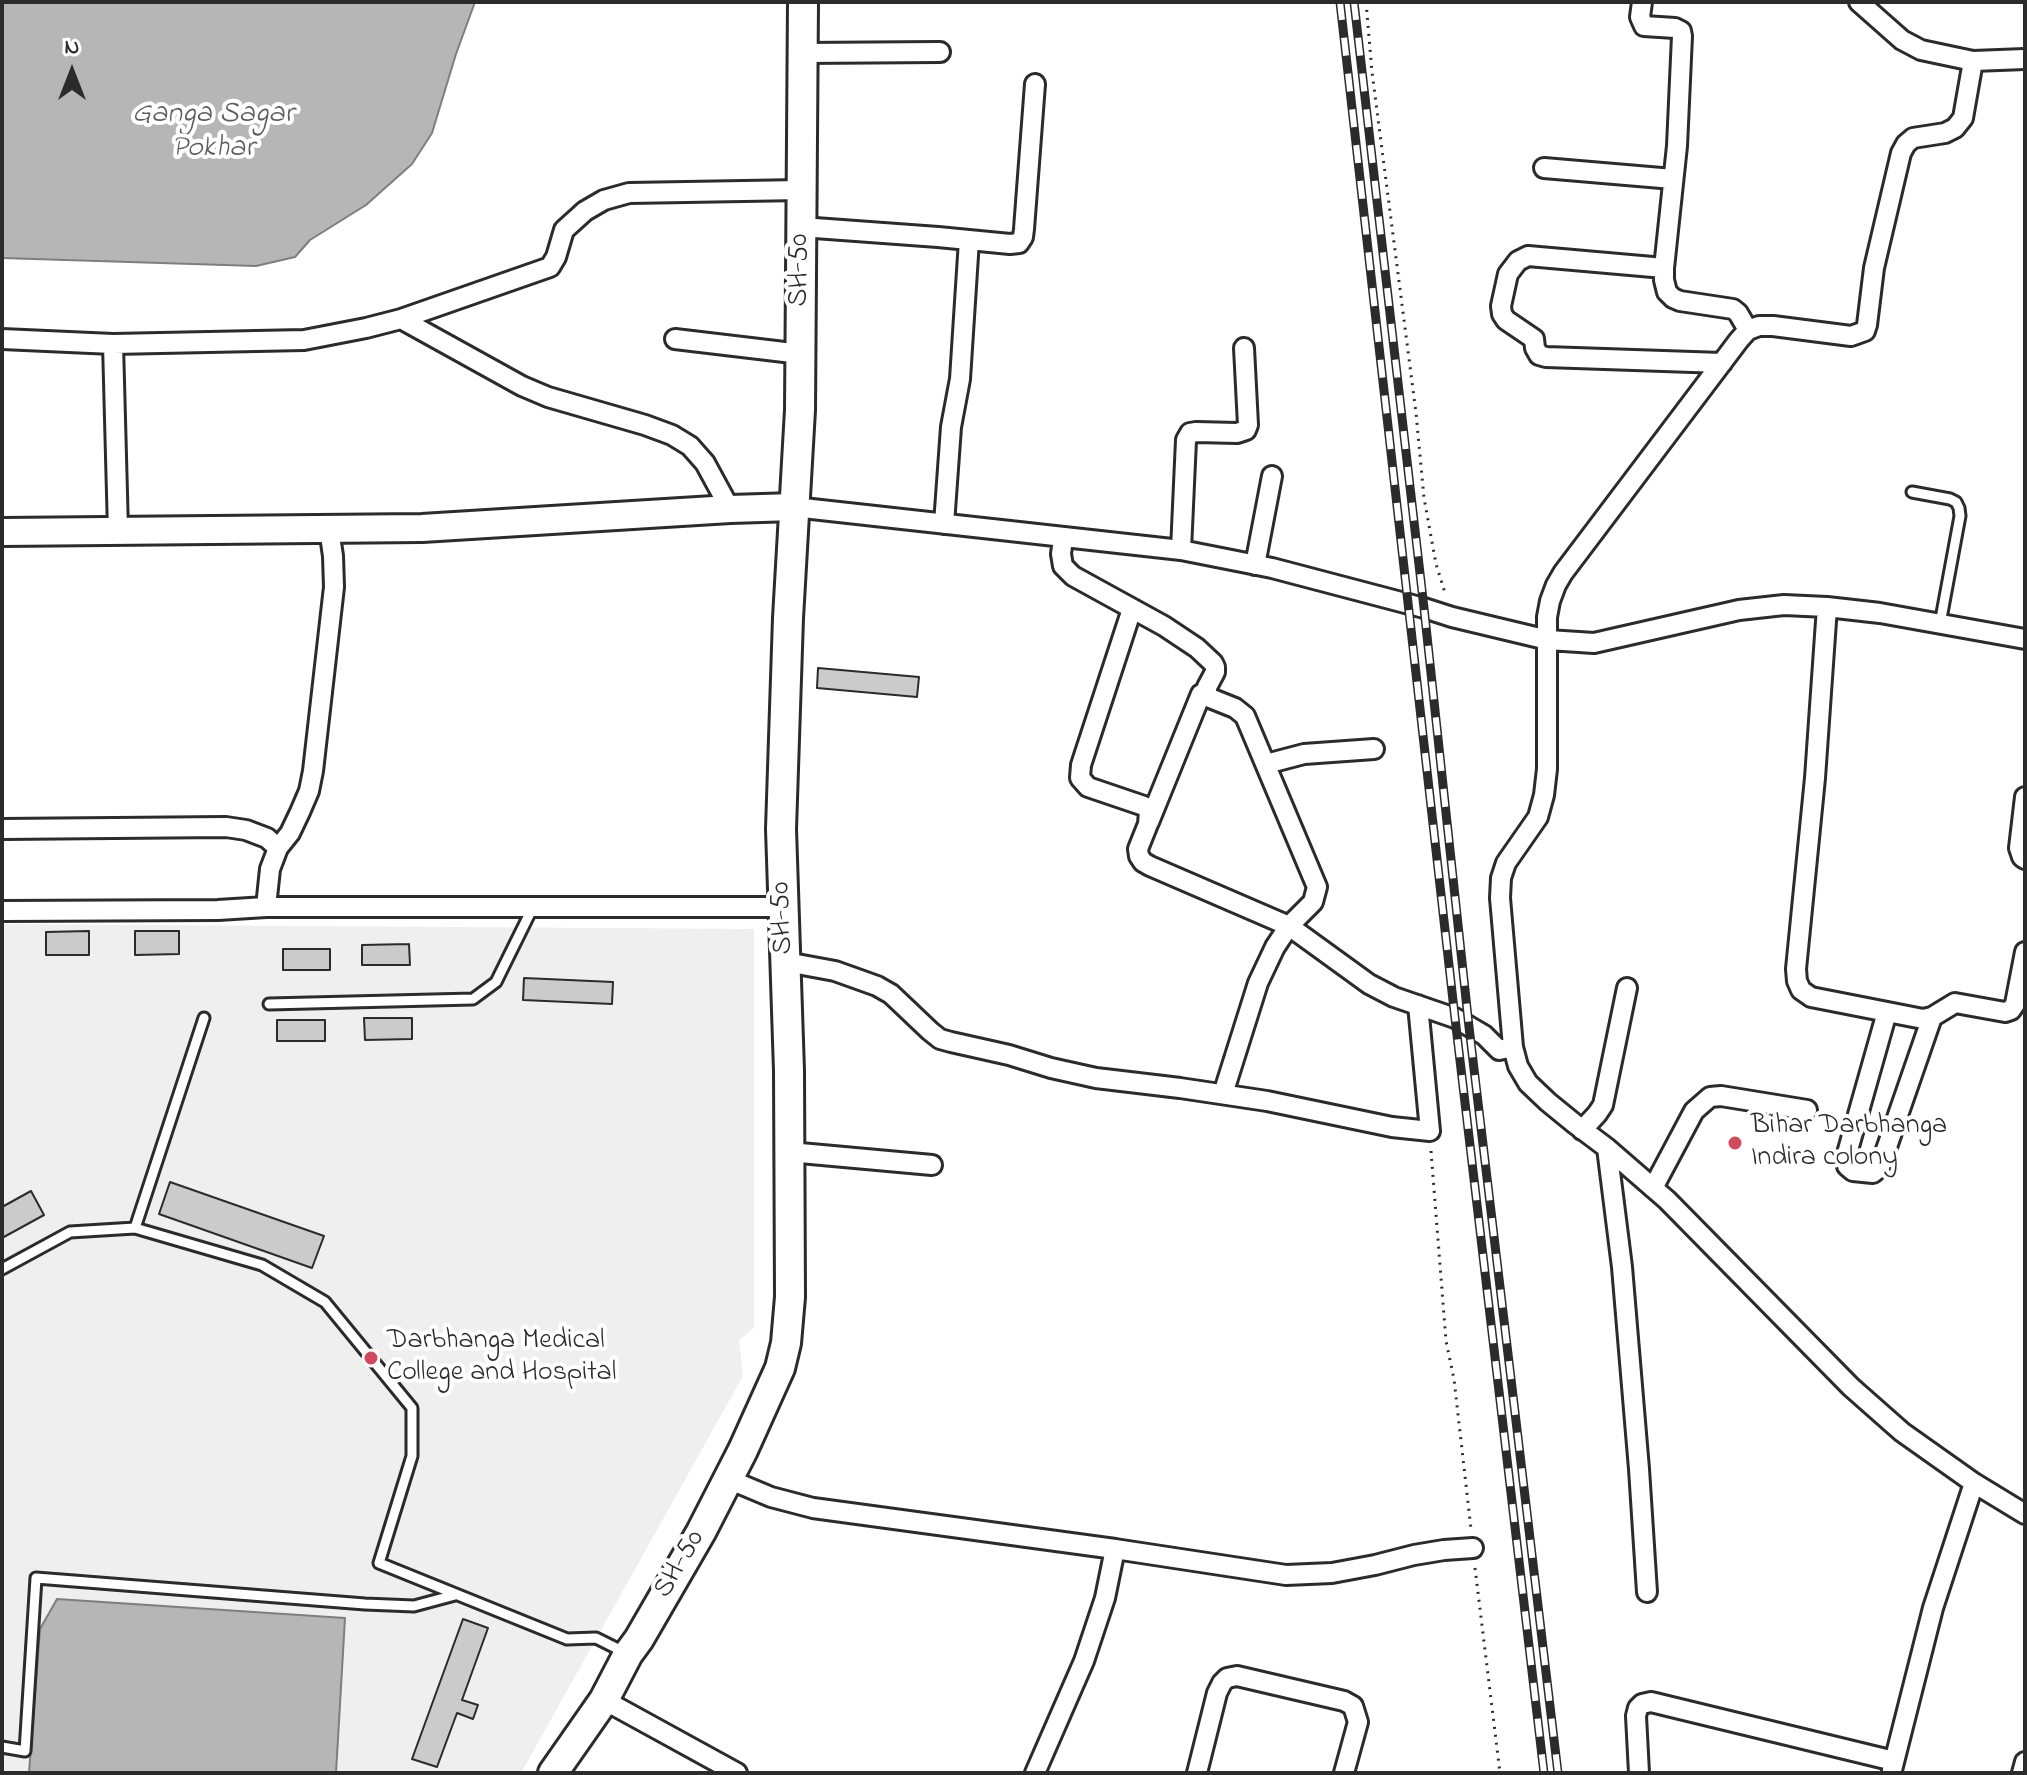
<!DOCTYPE html>
<html>
<head>
<meta charset="utf-8">
<style>
	body { margin:0 }
	#map { position:relative; width:2027px; height:1775px; overflow:hidden; background:#fff; font-family:"Indie Flower",sans-serif }
	canvas { display:block }
	.frame { position:absolute; inset:0; border:4px solid #2b2b2b; pointer-events:none }
	.north { position:absolute; left:32px; top:32px; width:80px; height:80px; -webkit-text-stroke:6px #fff; paint-order:stroke; rotate:0deg; font-size:22px; font-weight:700; line-height:32px; text-align:center; color:#2b2b2b }
	.north::after { content:''; display:block; margin:auto; width:28px; height:36px; background:#2b2b2b; clip-path:polygon(50% 0,100% 100%,50% 72%,0 100%) }
</style>
</head>
<body>
<div id="map">
<canvas width="2027" height="1775"></canvas>
<div class="frame"></div>
<div class="north">N</div>
</div>
<script>
const ctx = document.querySelector('canvas').getContext('2d');
ctx.lineJoin = 'round';
function fill(path, color) { ctx.fillStyle = color; ctx.fill(path, 'evenodd'); }
const poly = rows => new Path2D(rows.map(r => 'M' + r).join(''));
function strokePath(path, color, width, dash) { ctx.strokeStyle = color; ctx.lineWidth = width; ctx.lineCap = dash ? 'butt' : 'round'; ctx.setLineDash(dash || []); ctx.stroke(path); }
function label(font, color, halo, rows, align = 'center') {
  ctx.font = font + ' "Indie Flower",sans-serif'; ctx.lineWidth = 8; ctx.setLineDash([]); ctx.textBaseline = 'middle'; ctx.strokeStyle = halo; ctx.fillStyle = color; for (const [text, x, y, turn = 0] of rows) {
    ctx.save(); ctx.translate(x, y); ctx.rotate((+turn || 0) * Math.PI / 180); ctx.textAlign = isNaN(turn) ? turn : align; if (halo) ctx.strokeText(text, 0, 0); ctx.fillText(text, 0, 0); ctx.restore();
  }
}
fill(poly([
	[2,924,754,929,754,1328,739,1340,743,1376,521,1773,2,1773]
]), '#efefef');
const water = poly([
	[2,2,475,2,456,54,432,133,412,164,366,205,310,240,295,257,256,266,2,258,2,2],
	[57,1599,345,1618,336,1773,29,1773,40,1629,57,1599]
]);
fill(water, '#b6b6b6');
strokePath(water, '#7e7e7e', 2);
const building = poly([
	[818,668,919,677,917,697,817,688,818,668],
	[89,931,89,955,46,955,46,932,89,931],
	[135,931,179,931,179,954,135,955,135,931],
	[409,944,410,965,362,965,362,945,409,944],
	[283,949,330,949,330,970,283,970,283,949],
	[524,978,613,982,612,1004,523,1000,524,978],
	[364,1018,412,1018,412,1039,365,1040,364,1018],
	[277,1020,325,1020,325,1041,277,1041,277,1020],
	[170,1182,324,1236,312,1268,159,1214,170,1182],
	[31,1191,44,1215,2,1238,2,1207,31,1191],
	[463,1619,488,1628,462,1700,478,1705,473,1719,457,1713,437,1767,412,1759,463,1619]
]);
fill(building, '#cbcbcb');
strokePath(building, '#2b2b2b', 2);
const lane = poly([
	[1912,492,1950,499,1956,502,1959,508,1960,516,1940,624],
	[269,1004,473,999,496,982,533,907],
	[135,1228,204,1018],
	[2,1269,70,1232,135,1228,262,1265,325,1302,412,1408,412,1456,379,1563,567,1639,596,1638,624,1652],
	[2,1747,25,1751,36,1578,365,1604,414,1606,455,1595]
]);
const street = poly([
	[1642,2,1640,17,1644,26,1675,28,1681,31,1682,36,1677,146,1664,268,1664,280,1667,292,1673,298,1680,301,1733,309,1738,313,1748,330],
	[1859,2,1902,40,1921,50,1973,61,2025,59],
	[802,53,940,52],
	[1973,61,1963,118,1955,128,1945,133,1913,138,1906,144,1901,153,1874,268,1867,325,1865,331,1851,336,1773,326,1759,326,1748,330,1739,340,1563,573,1556,585,1550,601,1547,617,1547,769,1544,795,1538,817,1506,863,1501,878,1500,898,1513,1047,1518,1066,1528,1083,1548,1102,1575,1124,1607,1148,1667,1200,1851,1387,1902,1432,1974,1483,2025,1514],
	[1544,168,1673,179],
	[801,227,938,237,1010,244,1019,243,1023,237,1024,229,1035,84],
	[1664,268,1528,256,1518,261,1508,274,1501,306,1502,314,1506,320,1534,339,1535,348,1539,355,1546,357,1722,363],
	[401,319,550,267,556,257,564,230,585,211,604,200,629,193,801,190],
	[2,339,113,344,304,340,366,328,401,319,522,386,548,397,645,425,672,435,690,446,705,463,730,509],
	[675,339,801,354],
	[113,344,118,531],
	[794,507,1181,550,1272,568,1424,608,1452,617,1548,640,1594,643,1739,610,1784,605,1827,607,1880,613,2025,639],
	[944,524,951,427,960,379,969,240],
	[1063,538,1061,554,1063,566,1073,576,1164,626,1197,648,1213,663,1215,667,1215,672,1207,687,1207,695,1210,698,1235,708,1245,716,1317,887,1313,902,1289,926,1369,984,1394,997,1455,1018,1484,1035,1499,1050,1513,1047],
	[1181,550,1186,440,1190,433,1196,432,1237,433,1246,430,1248,425,1244,348],
	[1255,565,1272,476],
	[1827,607,1815,778,1796,969,1797,981,1801,990,1811,997,1923,1019,1932,1017,1955,1003,2005,1012,2011,1010,2015,1004,2025,952],
	[1132,609,1081,765,1080,778,1088,787,1144,806,1149,811,1148,824,1138,849,1139,856,1143,862,1150,866,1289,926,1275,947,1258,983,1223,1094],
	[1266,764,1304,754,1374,749],
	[2025,797,2019,848,2022,857,2025,859],
	[1149,822,1201,694],
	[2,829,226,827,246,830,267,838,278,848],
	[266,907,270,869,278,848,290,833,300,812,309,791,313,771,334,587,333,556,329,529],
	[2,911,218,910,266,907,784,907],
	[786,962,835,971,877,986,891,994,930,1031,940,1039,951,1042,1009,1055,1051,1068,1096,1078,1180,1088,1267,1101,1392,1127,1430,1131,1418,1005],
	[1887,1012,1846,1157,1847,1166,1853,1171,1873,1173,1880,1167,1932,1017],
	[1582,1130,1597,1114,1603,1105,1627,988],
	[1607,1148,1622,1267,1639,1469,1647,1592],
	[789,1152,932,1165],
	[1653,1188,1694,1111,1710,1097,1721,1096,1807,1110],
	[728,1479,771,1497,813,1508,1115,1549,1105,1598,1084,1661,1035,1773],
	[1115,1549,1286,1575,1332,1573,1375,1565,1414,1555,1444,1550,1473,1548],
	[604,1700,737,1773],
	[1892,1770,1933,1608,1974,1483],
	[1197,1773,1217,1693,1222,1683,1227,1678,1237,1676,1344,1701,1353,1706,1358,1722,1344,1773],
	[1639,1773,1636,1716,1638,1708,1642,1704,1651,1702,1894,1761],
	[2022,1773,2025,1762]
]);
const secondary = poly([
	[2,532,422,528,730,509,794,507]
]);
const primary = poly([
	[553,1773,604,1700,628,1654,639,1639,701,1532,743,1450,780,1368,786,1343,790,1297,789,1071,781,829,788,618,800,410,803,2]
]);
strokePath(lane, '#2b2b2b', 15);
strokePath(street, '#2b2b2b', 24);
strokePath(secondary, '#2b2b2b', 32);
strokePath(primary, '#2b2b2b', 34);
strokePath(poly([
	[1366,2,1372,72,1416,413,1424,498,1436,564,1446,596],
	[1431,1151,1446,1341,1454,1379,1471,1529],
	[1475,1568,1500,1773]
]), '#2b2b2b', 3, [2, 6]);
strokePath(lane, '#fff', 9);
strokePath(street, '#fff', 18);
strokePath(secondary, '#fff', 26);
strokePath(primary, '#fff', 28);
const rail = poly([
	[1340,2,1455,1018,1544,1773],
	[1354,2,1424,608,1469,1027,1558,1773]
]);
strokePath(rail, '#2b2b2b', 9);
strokePath(rail, '#fff', 6, [18]);
for (const [x, y, r, color] of [
	[1735,1143,8,"#d1495b"],
	[371,1358,8,"#d1495b"]
]) { const dot = new Path2D(); dot.arc(x, y, r, 0, 2 * Math.PI); ctx.fillStyle = color; ctx.fill(dot); strokePath(dot, '#fff', 3); }
label('28px', '#2b2b2b', '#fff', [
	["SH-50",801,270,-90],
	["SH-50",784,918,-92],
	["SH-50",681,1565,-60]
]);
label('28px', '#2b2b2b', '#fff', [
	["Bihar Darbhanga",1751,1127],
	["Indira colony",1751,1159],
	["Darbhanga Medical",387,1342],
	["College and Hospital",387,1374]
], 'left');
label('italic 30px', '#5c5c5c', '#fff', [
	["Ganga Sagar",213,116],
	["Pokhar",213,150]
]);
</script>
</body>
</html>
